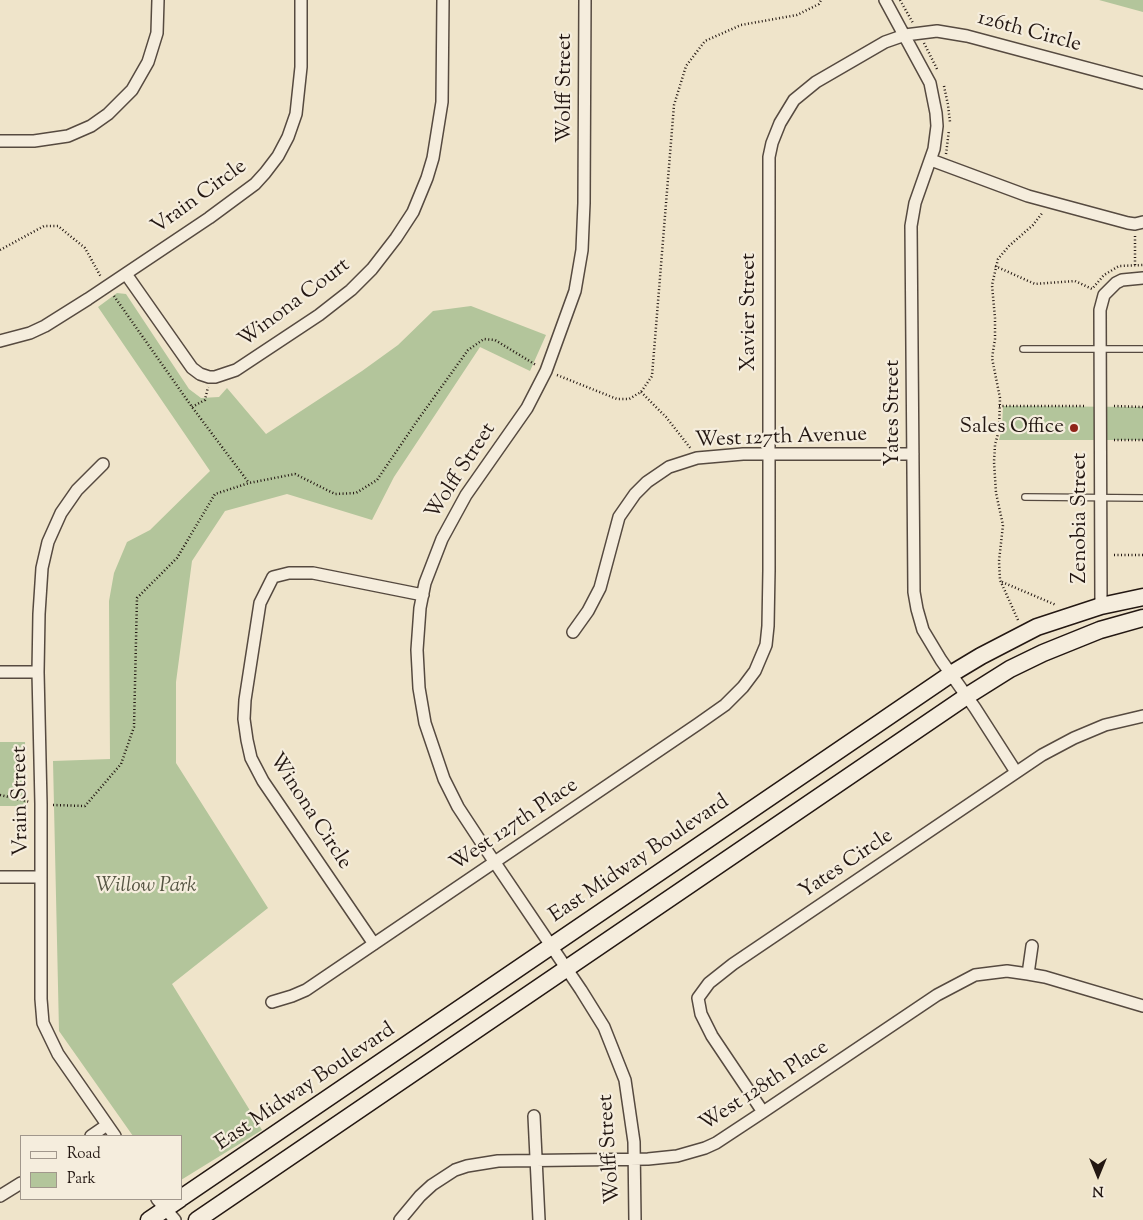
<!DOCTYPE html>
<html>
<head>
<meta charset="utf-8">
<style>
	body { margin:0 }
	#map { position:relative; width:1143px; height:1220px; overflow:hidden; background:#efe4ca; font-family:"Sorts Mill Goudy",serif }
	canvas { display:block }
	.legend { position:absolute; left:20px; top:1135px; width:162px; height:65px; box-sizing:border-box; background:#f5eddd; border:1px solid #a1978c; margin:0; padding:6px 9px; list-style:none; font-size:15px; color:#231712 }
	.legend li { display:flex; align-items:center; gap:10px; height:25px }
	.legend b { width:25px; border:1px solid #a1978c }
	.north { position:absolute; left:1073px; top:1150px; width:50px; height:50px; -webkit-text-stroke:4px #f5eddd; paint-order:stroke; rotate:180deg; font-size:14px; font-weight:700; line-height:20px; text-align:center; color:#231712 }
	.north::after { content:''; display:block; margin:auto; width:18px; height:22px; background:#231712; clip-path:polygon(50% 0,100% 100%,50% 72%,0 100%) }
</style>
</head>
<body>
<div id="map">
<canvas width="1143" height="1220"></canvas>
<ul class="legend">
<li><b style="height:6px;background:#f5eddd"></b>Road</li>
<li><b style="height:14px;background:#b3c59b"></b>Park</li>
</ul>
<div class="north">N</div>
</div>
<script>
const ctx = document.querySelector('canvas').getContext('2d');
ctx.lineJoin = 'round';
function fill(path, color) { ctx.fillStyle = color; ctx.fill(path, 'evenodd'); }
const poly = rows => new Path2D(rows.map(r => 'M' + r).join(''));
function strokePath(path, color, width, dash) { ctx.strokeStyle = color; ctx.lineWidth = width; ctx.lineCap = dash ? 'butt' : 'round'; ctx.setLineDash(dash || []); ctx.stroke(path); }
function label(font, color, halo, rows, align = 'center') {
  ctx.font = font + ' "Sorts Mill Goudy",serif'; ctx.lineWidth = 4.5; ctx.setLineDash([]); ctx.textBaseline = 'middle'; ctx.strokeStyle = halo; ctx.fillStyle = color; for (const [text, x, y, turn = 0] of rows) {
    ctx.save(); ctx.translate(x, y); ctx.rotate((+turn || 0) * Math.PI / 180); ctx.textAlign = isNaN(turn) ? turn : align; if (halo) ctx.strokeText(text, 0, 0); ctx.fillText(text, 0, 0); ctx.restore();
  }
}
fill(poly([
	[1099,0,1143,0,1143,12],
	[117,293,126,294,189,389,201,398,219,397,227,388,266,434,362,371,398,345,433,311,471,306,546,335,530,371,480,347,394,477,372,520,287,494,225,511,192,561,176,682,176,763,268,908,172,984,262,1130,181,1180,181,1136,133,1136,59,1031,53,761,110,759,109,601,114,573,127,542,150,530,210,471,98,307],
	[1003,406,1143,407,1143,440,999,440,1002,428],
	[0,742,25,742,26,806,0,806]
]), '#b3c59b');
const service = poly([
	[1023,349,1143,349],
	[1025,497,1143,498]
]);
const minor = poly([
	[585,0,584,203,582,250,575,291,546,371,527,408,466,495,442,539,425,583,420,608,417,650,419,688,425,723,444,779,458,807,481,842,581,990,604,1027,625,1080,634,1142,635,1220],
	[885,0,930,83,936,113,937,126,934,149,915,203,911,226,914,592,917,609,923,630,941,660,975,708,1016,772],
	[0,141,34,141,68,136,91,126,108,114,132,90,148,62,157,33,158,0],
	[931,160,1028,196,1128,223,1135,224,1143,222],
	[126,274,192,368,200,374,209,377,215,377,236,370,319,315,351,290,372,269,396,238,413,212,427,178,433,158,442,102,443,0],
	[0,341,30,333,45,326,88,299,209,218,255,184,265,173,278,156,288,137,296,114,301,67,301,0],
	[103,464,77,490,61,513,48,542,42,568,39,614,38,672,41,804,41,999,43,1023,58,1054,115,1136],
	[1101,606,1100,310,1104,295,1116,283,1122,280,1143,278],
	[573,632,588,611,600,588,619,517,635,494,647,482,669,467,697,458,743,454,913,454],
	[0,672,38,672],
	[0,877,41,877],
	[374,944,263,781,251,758,247,740,244,719,245,700,260,603,273,577,289,573,313,573,423,595],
	[1028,974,1032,946],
	[272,1002,292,996,306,990,698,724,725,705,743,687,755,671,766,645,768,626,769,570,769,157,772,143,780,123,794,100,816,82,885,42,905,35,937,31,967,36,1143,83],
	[763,1112,712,1036,701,1014,698,998,709,983,733,964,1042,755,1074,738,1105,725,1143,716],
	[534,1116,539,1220],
	[91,1136,107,1125],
	[0,1196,21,1183],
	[157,1199,175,1220],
	[400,1220,420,1196,432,1185,455,1170,467,1166,498,1161,648,1159,677,1156,705,1148,716,1143,763,1112,937,995,975,975,1007,971,1028,974,1045,977,1143,1006]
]);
const secondary = poly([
	[181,1198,951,674,981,656,1037,627,1101,606,1143,597],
	[149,1220,180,1199],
	[197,1220,967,696,1010,669,1043,653,1100,630,1143,618]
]);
strokePath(service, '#564a40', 8);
strokePath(minor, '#564a40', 14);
strokePath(secondary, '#231712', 19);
strokePath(poly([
	[900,0,913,23],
	[924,43,938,71],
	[944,86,948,105,950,122],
	[946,154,949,130],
	[0,250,44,226,58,226,85,248,101,277],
	[1135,265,1135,234],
	[995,266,1035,284,1075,281,1092,289,1104,275,1119,266,1143,265],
	[114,296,192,407,249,483],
	[557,375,617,399,629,399,641,392,652,376,674,105,686,66,705,41,741,25,797,15,819,4,821,0],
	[641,392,666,417,691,449],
	[999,406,1086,406],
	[1114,406,1143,407],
	[192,407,205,400,208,387],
	[1114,440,1143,440],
	[1114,555,1143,555],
	[1002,582,1056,605],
	[1018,620,1000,580,999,561,1003,525,996,493,994,462,995,445,999,430,1000,398,992,358,995,339,995,318,992,285,998,259,1009,246,1033,225,1043,212],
	[0,795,30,802],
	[53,805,85,806,121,764,134,727,137,598,177,558,215,494,249,483,295,474,335,494,356,493,377,480,417,421,468,350,484,339,495,340,536,365]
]), '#231712', 2.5, [1, 2.5]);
strokePath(service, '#f5eddd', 5.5);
strokePath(minor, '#f5eddd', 11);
strokePath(secondary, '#f5eddd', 16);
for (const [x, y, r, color] of [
	[1074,428,5,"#8f2418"]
]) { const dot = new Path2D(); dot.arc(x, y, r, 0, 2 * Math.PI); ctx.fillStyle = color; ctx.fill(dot); strokePath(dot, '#f5eddd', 2); }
label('21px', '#231712', '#f5eddd', [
	["126th Circle",1029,33,15],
	["Wolff Street",566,88,-90],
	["Vrain Circle",200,198,-36],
	["Winona Court",295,304,-37],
	["Xavier Street",750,312,-90],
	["Yates Street",894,413,-90],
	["West 127th Avenue",781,439,-2],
	["Wolff Street",462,472,-57],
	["Zenobia Street",1081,518,-90],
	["Vrain Street",22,801,-91],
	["Winona Circle",309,812,57],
	["West 127th Place",515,826,-34],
	["East Midway Boulevard",640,860,-34],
	["Yates Circle",847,865,-34],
	["West 128th Place",765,1087,-33],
	["East Midway Boulevard",306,1088,-34],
	["Wolff Street",611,1149,-94]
]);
label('21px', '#231712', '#f5eddd', [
	["Sales Office",1064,428]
], 'right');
label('italic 21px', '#555442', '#f5eddd', [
	["Willow Park",146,887]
]);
</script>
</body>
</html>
